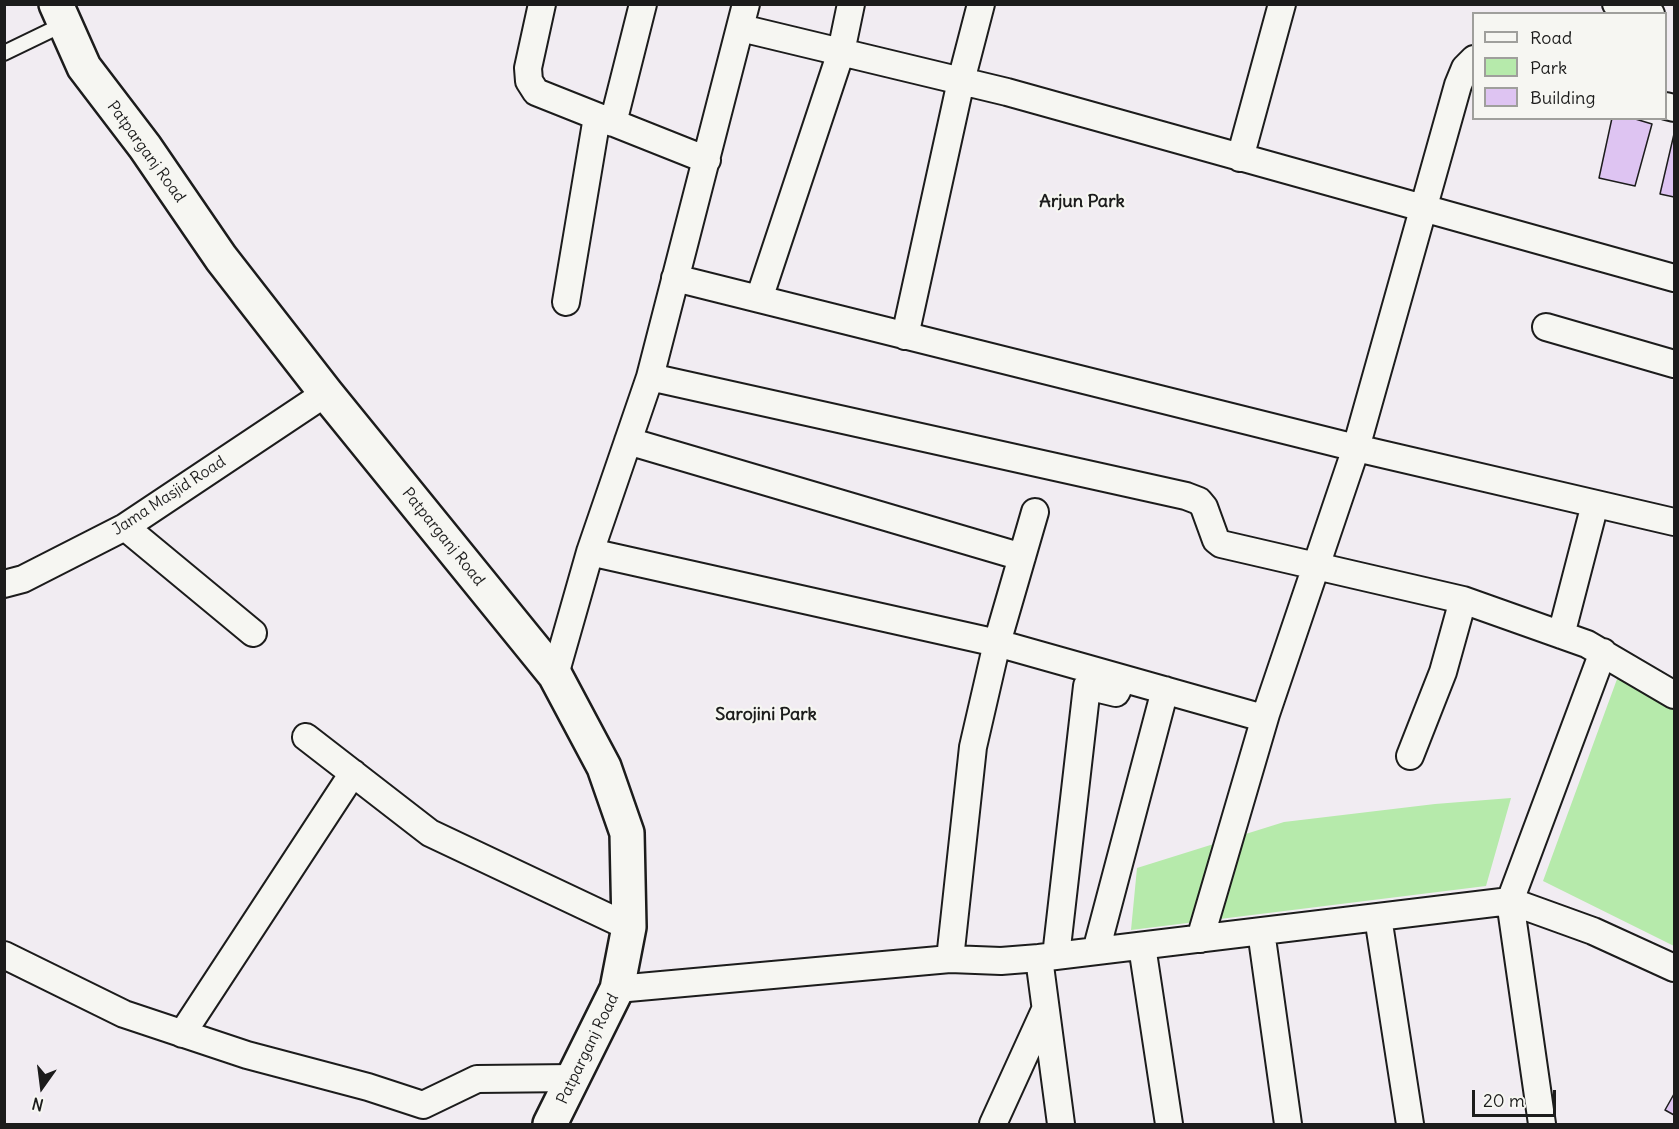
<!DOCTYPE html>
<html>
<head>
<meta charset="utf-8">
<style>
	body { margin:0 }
	#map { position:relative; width:1679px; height:1129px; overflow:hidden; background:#f1ecf2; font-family:Delius,sans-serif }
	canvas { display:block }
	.frame { position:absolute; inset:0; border:6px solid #1c1c1c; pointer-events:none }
	.legend { position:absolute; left:1472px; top:12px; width:195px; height:108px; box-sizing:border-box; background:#f6f6f2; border:2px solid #9f9f9c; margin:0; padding:8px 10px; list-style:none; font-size:18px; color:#1c1c1c }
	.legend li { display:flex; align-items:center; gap:12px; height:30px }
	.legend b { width:30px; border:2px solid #9f9f9c }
	.north { position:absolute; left:12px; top:1057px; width:60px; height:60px; -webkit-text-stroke:4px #f6f6f2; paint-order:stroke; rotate:194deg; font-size:16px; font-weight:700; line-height:24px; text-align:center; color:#1c1c1c }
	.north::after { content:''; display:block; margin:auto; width:21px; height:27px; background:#1c1c1c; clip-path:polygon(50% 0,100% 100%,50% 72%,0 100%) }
	.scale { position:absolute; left:1472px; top:1090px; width:84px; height:27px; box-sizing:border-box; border:3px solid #1c1c1c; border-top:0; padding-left:8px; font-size:18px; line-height:21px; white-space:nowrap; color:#1c1c1c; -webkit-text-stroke:4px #f6f6f2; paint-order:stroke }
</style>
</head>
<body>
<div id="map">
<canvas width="1679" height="1129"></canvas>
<div class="frame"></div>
<ul class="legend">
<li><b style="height:8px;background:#f6f6f2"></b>Road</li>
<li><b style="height:16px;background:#b6eaab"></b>Park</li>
<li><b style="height:16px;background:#dec4f2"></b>Building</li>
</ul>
<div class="north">N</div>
<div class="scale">20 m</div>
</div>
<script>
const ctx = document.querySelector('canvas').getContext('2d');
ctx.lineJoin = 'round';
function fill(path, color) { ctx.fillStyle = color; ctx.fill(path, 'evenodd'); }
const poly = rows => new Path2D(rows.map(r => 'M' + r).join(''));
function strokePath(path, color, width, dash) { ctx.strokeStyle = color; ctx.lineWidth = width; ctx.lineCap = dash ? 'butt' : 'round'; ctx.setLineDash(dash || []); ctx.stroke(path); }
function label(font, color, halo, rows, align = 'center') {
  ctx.font = font + ' Delius,sans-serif'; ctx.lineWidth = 4.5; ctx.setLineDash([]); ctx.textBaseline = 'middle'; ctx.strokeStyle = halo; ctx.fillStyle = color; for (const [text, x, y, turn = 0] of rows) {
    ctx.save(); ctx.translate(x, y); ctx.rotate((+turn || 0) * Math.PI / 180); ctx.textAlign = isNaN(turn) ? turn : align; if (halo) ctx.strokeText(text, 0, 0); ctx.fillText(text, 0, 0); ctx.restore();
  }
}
fill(poly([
	[1620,671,1674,689,1674,946,1543,881],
	[1511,798,1486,886,1131,930,1137,868,1284,822,1435,804]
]), '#b6eaab');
const building = poly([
	[1612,118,1632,118,1652,124,1635,186,1599,178,1612,118],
	[1674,134,1674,197,1660,194,1674,134],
	[1674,1094,1674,1115,1665,1110,1674,1094]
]);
fill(building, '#dec4f2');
strokePath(building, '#1c1c1c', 1.5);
const service = poly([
	[4,53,64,24]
]);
const minor = poly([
	[542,4,528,68,529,81,536,92,707,160],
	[1616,4,1651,14],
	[741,28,1007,92,1674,278],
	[1666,106,1674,108],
	[613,123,643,4],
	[1240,158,1282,4],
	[675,278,1356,448,1674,522],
	[759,299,841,52,851,4],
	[566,302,597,117],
	[1546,327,1674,364],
	[905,336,961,81,981,4],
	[650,377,1186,496,1199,501,1204,507,1216,540,1221,544,1463,600,1587,644,1674,695],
	[628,441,1022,557],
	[125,527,253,633],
	[590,552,997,643,1256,716,1266,714,1356,448,1458,85,1465,68,1474,59],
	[4,584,23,579,125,527,326,393],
	[1561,635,1595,504],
	[555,675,590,552,650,377,746,4],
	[306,737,430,833,629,927],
	[1410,756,1443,672,1463,600],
	[1378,917,1410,1124],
	[1261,931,1288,1124],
	[1200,939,1266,714],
	[1142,946,1169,1124],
	[1096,951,1165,690],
	[4,955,124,1014,247,1055,368,1087,423,1105,477,1079,574,1078],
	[1056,956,1087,686,1116,693,1118,689],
	[1039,958,1061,1124],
	[950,959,973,747,997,643,1035,512],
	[617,989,950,959,1001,961,1039,958,1510,901,1593,931,1674,968],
	[182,1034,353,773],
	[993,1124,1045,1010],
	[1542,1124,1510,901,1603,652]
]);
const tertiary = poly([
	[56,4,84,67,145,147,221,258,326,393,555,675,604,767,627,833,629,927,617,989,550,1124]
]);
strokePath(service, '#1c1c1c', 18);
strokePath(minor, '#1c1c1c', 30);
strokePath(tertiary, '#1c1c1c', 38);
strokePath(service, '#f6f6f2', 14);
strokePath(minor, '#f6f6f2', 26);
strokePath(tertiary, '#f6f6f2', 33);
label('16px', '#1c1c1c', '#f6f6f2', [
	["Patparganj Road",146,152,54],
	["Jama Masjid Road",169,496,-33],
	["Patparganj Road",443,537,51],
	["Patparganj Road",588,1049,-64]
]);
label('bold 18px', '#1c1c1c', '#f6f6f2', [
	["Arjun Park",1082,202],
	["Sarojini Park",766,715]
]);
</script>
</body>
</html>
